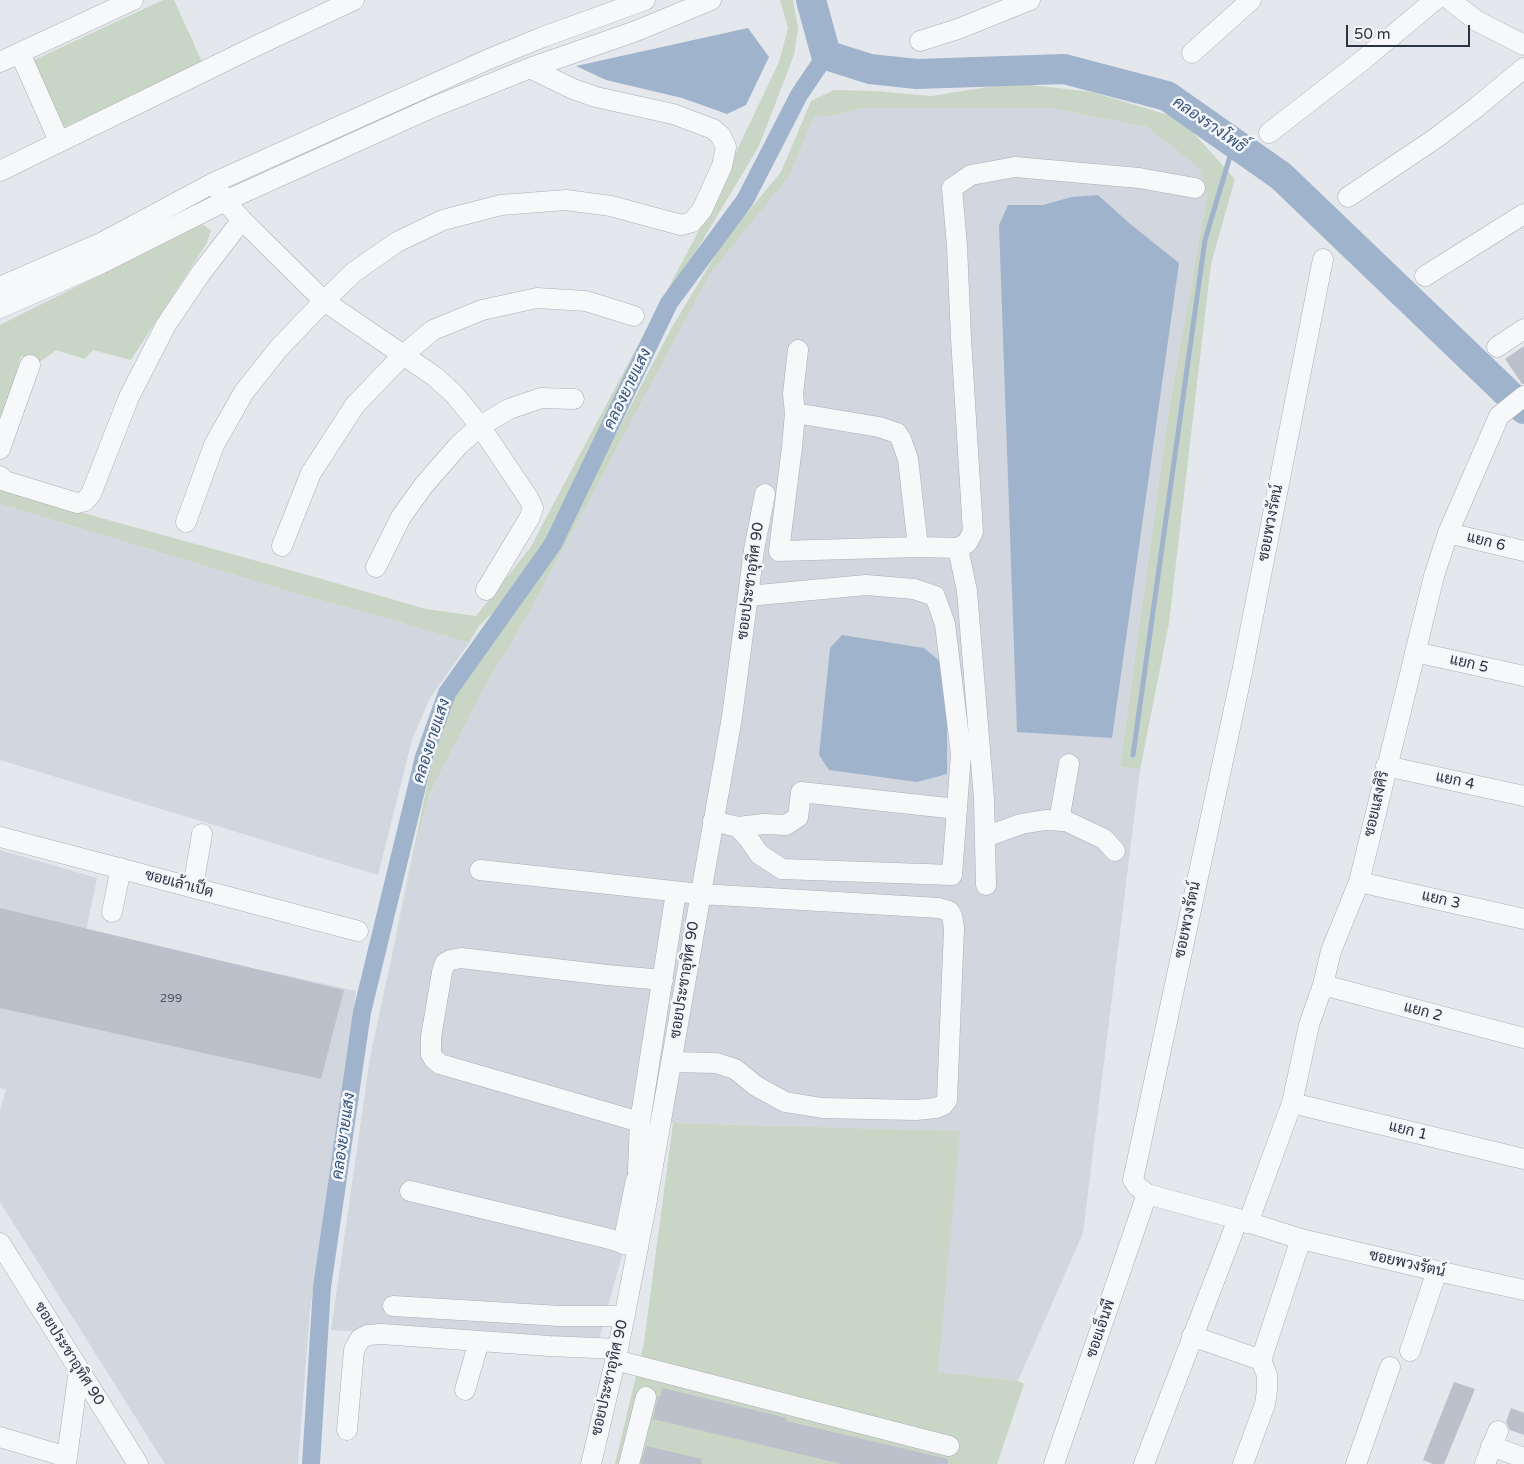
<!DOCTYPE html>
<html>
<head>
<meta charset="utf-8">
<style>
	body { margin:0 }
	#map { position:relative; width:1524px; height:1464px; overflow:hidden; background:#e4e7ec; font-family:"Varela Round",sans-serif }
	canvas { display:block }
	.scale { position:absolute; left:1346px; top:25px; width:124px; height:22px; box-sizing:border-box; border:2px solid #2b3445; border-top:0; padding-left:6px; font-size:15px; line-height:18px; white-space:nowrap; color:#2b3445; -webkit-text-stroke:4px #f4f6f9; paint-order:stroke }
</style>
</head>
<body>
<div id="map">
<canvas width="1524" height="1464"></canvas>
<div class="scale">50 m</div>
</div>
<script>
const ctx = document.querySelector('canvas').getContext('2d');
ctx.lineJoin = 'round';
function fill(path, color) { ctx.fillStyle = color; ctx.fill(path, 'evenodd'); }
const poly = rows => new Path2D(rows.map(r => 'M' + r).join(''));
function strokePath(path, color, width, dash) { ctx.strokeStyle = color; ctx.lineWidth = width; ctx.lineCap = dash ? 'butt' : 'round'; ctx.setLineDash(dash || []); ctx.stroke(path); }
function label(font, color, halo, rows, align = 'center') {
  ctx.font = font + ' "Varela Round",Sarabun,sans-serif'; ctx.lineWidth = 5; ctx.setLineDash([]); ctx.textBaseline = 'middle'; ctx.strokeStyle = halo; ctx.fillStyle = color; for (const [text, x, y, turn = 0] of rows) {
    ctx.save(); ctx.translate(x, y); ctx.rotate((+turn || 0) * Math.PI / 180); ctx.textAlign = isNaN(turn) ? turn : align; if (halo) ctx.strokeText(text, 0, 0); ctx.fillText(text, 0, 0); ctx.restore();
  }
}
fill(poly([
	[862,108,1050,108,1147,127,1200,169,1207,196,1169,409,1120,765,1140,770,1083,1233,1018,1381,938,1372,959,1131,673,1123,654,1121,638,1196,598,1343,331,1330,370,1058,418,834,430,793,485,686,524,622,710,274,788,178,815,115,828,117],
	[0,504,301,595,372,614,469,643,430,698,412,740,378,875,0,760],
	[0,850,97,878,86,931,356,991,310,1310,298,1464,165,1464,0,1202,0,1111,6,1089,0,1088]
]), '#d2d6de');
fill(poly([
	[163,0,174,0,203,64,63,128,32,61],
	[780,0,793,0,798,29,794,55,759,146,680,278,543,554,503,603,479,626,469,643,372,614,301,595,0,504,0,490,322,579,426,609,476,616,530,548,696,236,779,62,788,28],
	[1014,83,1092,92,1181,119,1235,179,1211,264,1169,623,1140,770,1120,766,1169,409,1207,196,1200,169,1147,127,1050,108,862,108,828,117,815,115,788,178,710,274,524,622,485,686,430,793,418,834,391,957,440,724,455,695,562,537,672,327,726,238,781,172,811,101,834,90,875,91,931,96],
	[202,224,211,230,207,243,131,360,93,350,85,359,56,350,40,362,21,356,0,431,0,325],
	[673,1123,960,1131,938,1372,1018,1381,1024,1384,997,1464,615,1464,644,1342]
]), '#c9d6c5');
fill(poly([
	[748,28,769,57,746,105,727,114,682,98,606,80,576,66],
	[1098,195,1129,223,1179,263,1112,738,1017,732,999,225,1008,205,1043,205,1072,197],
	[842,635,924,648,947,667,947,774,917,782,829,770,819,755,830,648]
]), '#9fb4cc');
strokePath(poly([
	[1133,755,1205,240,1234,143]
]), '#9fb4cc', 5);
strokePath(poly([
	[311,1464,322,1287,362,1012,424,757,447,693,553,544,669,303,745,200,799,95,826,55]
]), '#9fb4cc', 18);
strokePath(poly([
	[811,0,826,55,870,69,917,74,1064,69,1167,96,1281,176,1524,409]
]), '#9fb4cc', 30);
fill(poly([
	[1524,346,1524,384,1522,384,1505,359],
	[0,908,344,990,321,1079,0,1008],
	[1454,1382,1475,1389,1444,1464,1433,1464,1423,1460],
	[662,1388,787,1418,786,1421,948,1459,948,1464,842,1464,653,1419,658,1396,660,1397],
	[1511,1408,1524,1413,1524,1435,1510,1430,1506,1422],
	[646,1446,702,1459,701,1464,641,1464]
]), '#bbc0ca');
const minor = poly([
	[1450,0,1477,21,1524,45],
	[920,41,958,29,1030,0],
	[20,53,59,141],
	[1192,53,1251,0],
	[0,62,133,0],
	[1269,133,1363,60,1435,0],
	[0,171,260,44,354,0],
	[218,189,225,201,242,220,324,301,434,376,454,394,480,426,529,499,533,508,530,517,486,590],
	[1348,197,1436,138,1477,107,1524,68],
	[1323,259,1242,672,1133,1180,1137,1186,1147,1194,1238,1219,1301,1239,1437,1271,1524,1290],
	[1425,276,1524,214],
	[0,287,101,243,215,182,489,59,543,37,645,0],
	[0,308,100,264,225,201,431,108,530,68,636,31,711,0],
	[1497,347,1524,329],
	[795,413,793,394,798,350],
	[0,449,30,365],
	[0,476,5,481,77,503,85,501,91,494,129,397,166,325,201,273,242,220],
	[186,522,214,445,244,392,279,348,324,301,354,272,397,242,443,220,501,205,566,200,611,206,681,225,692,222,702,210,722,166,726,147,721,136,713,129,673,114,596,97,573,89,530,68],
	[1448,533,1524,551],
	[282,546,311,473,355,405,403,355,433,330,482,310,537,298,586,301,634,316],
	[918,547,908,459,901,439,897,433,879,427,795,413,792,447,779,551,918,547,958,548,967,543,973,532,961,338,957,246,952,188,971,175,1015,167,1139,178,1195,188],
	[958,548,967,591,984,799,986,885],
	[376,567,401,517,424,485,458,446,480,426,509,409,541,398,574,399],
	[1415,652,1524,676],
	[1386,766,1524,796],
	[713,821,738,827,749,839,759,854,782,869,952,875,961,754,945,624,935,596,914,589,866,585,748,596],
	[1059,821,1069,764],
	[738,827,764,824,786,825,798,817,801,792,957,809],
	[0,837,358,931],
	[985,837,1021,824,1045,820,1066,821,1104,839,1115,851],
	[480,870,700,894,939,908,949,911,952,916,954,928,947,1100,943,1105,936,1108,916,1110,822,1108,785,1102,756,1086,735,1069,716,1063,672,1062],
	[1359,882,1524,919],
	[193,887,202,834],
	[112,912,121,868],
	[1323,985,1524,1038],
	[1292,1103,1524,1159],
	[640,1122,676,892],
	[410,1191,606,1238,638,1248],
	[643,1197,638,1170,640,1122,440,1064,434,1059,431,1054,431,1037,442,972,445,963,451,960,461,958,607,975,663,980],
	[1248,1223,1292,1103,1309,1025,1323,985,1331,951,1359,882,1434,576,1448,533,1499,416,1524,396],
	[0,1243,138,1464],
	[623,1244,636,1180],
	[393,1306,560,1316,625,1316],
	[1192,1336,1261,1360,1301,1239],
	[1410,1351,1437,1271],
	[615,1360,949,1446],
	[465,1390,479,1341],
	[347,1430,354,1350,360,1339,368,1335,381,1334,549,1346,618,1349],
	[0,1437,67,1457],
	[1491,1446,1524,1458],
	[66,1464,79,1370],
	[591,1464,618,1349,645,1211,732,717,754,550,765,494],
	[629,1464,646,1397],
	[1054,1464,1147,1194],
	[1144,1464,1238,1219],
	[1243,1464,1265,1404,1267,1391,1267,1375,1261,1360],
	[1356,1464,1390,1367],
	[1485,1464,1498,1431]
]);
strokePath(minor, '#a9aeb7', 21);
strokePath(minor, '#f7f8fa', 20);
label('12px', '#4f5766', null, [
	["299",171,999]
]);
label('15px', '#2b3445', '#f4f6f9', [
	["ซอยพวงรัตน์",1271,523,-79],
	["แยก 6",1486,542,14],
	["ซอยประชาอุทิศ 90",751,581,-82],
	["แยก 5",1469,664,13],
	["แยก 4",1455,781,12],
	["ซอยแสงศิริ",1377,804,-77],
	["ซอยเล้าเป็ด",179,884,15],
	["แยก 3",1441,900,13],
	["ซอยพวงรัตน์",1188,920,-78],
	["ซอยประชาอุทิศ 90",685,980,-81],
	["แยก 2",1423,1012,15],
	["แยก 1",1408,1131,14],
	["ซอยพวงรัตน์",1407,1264,13],
	["ซอยเอ็นพี",1101,1329,-71],
	["ซอยประชาอุทิศ 90",69,1354,58],
	["ซอยประชาอุทิศ 90",610,1378,-77]
]);
label('italic 16px', '#34527a', '#f4f6f9', [
	["คลองรางโพธิ์",1209,125,35],
	["คลองยายแสง",628,389,-64],
	["คลองยายแสง",432,741,-72],
	["คลองยายแสง",344,1136,-82]
]);
</script>
</body>
</html>
